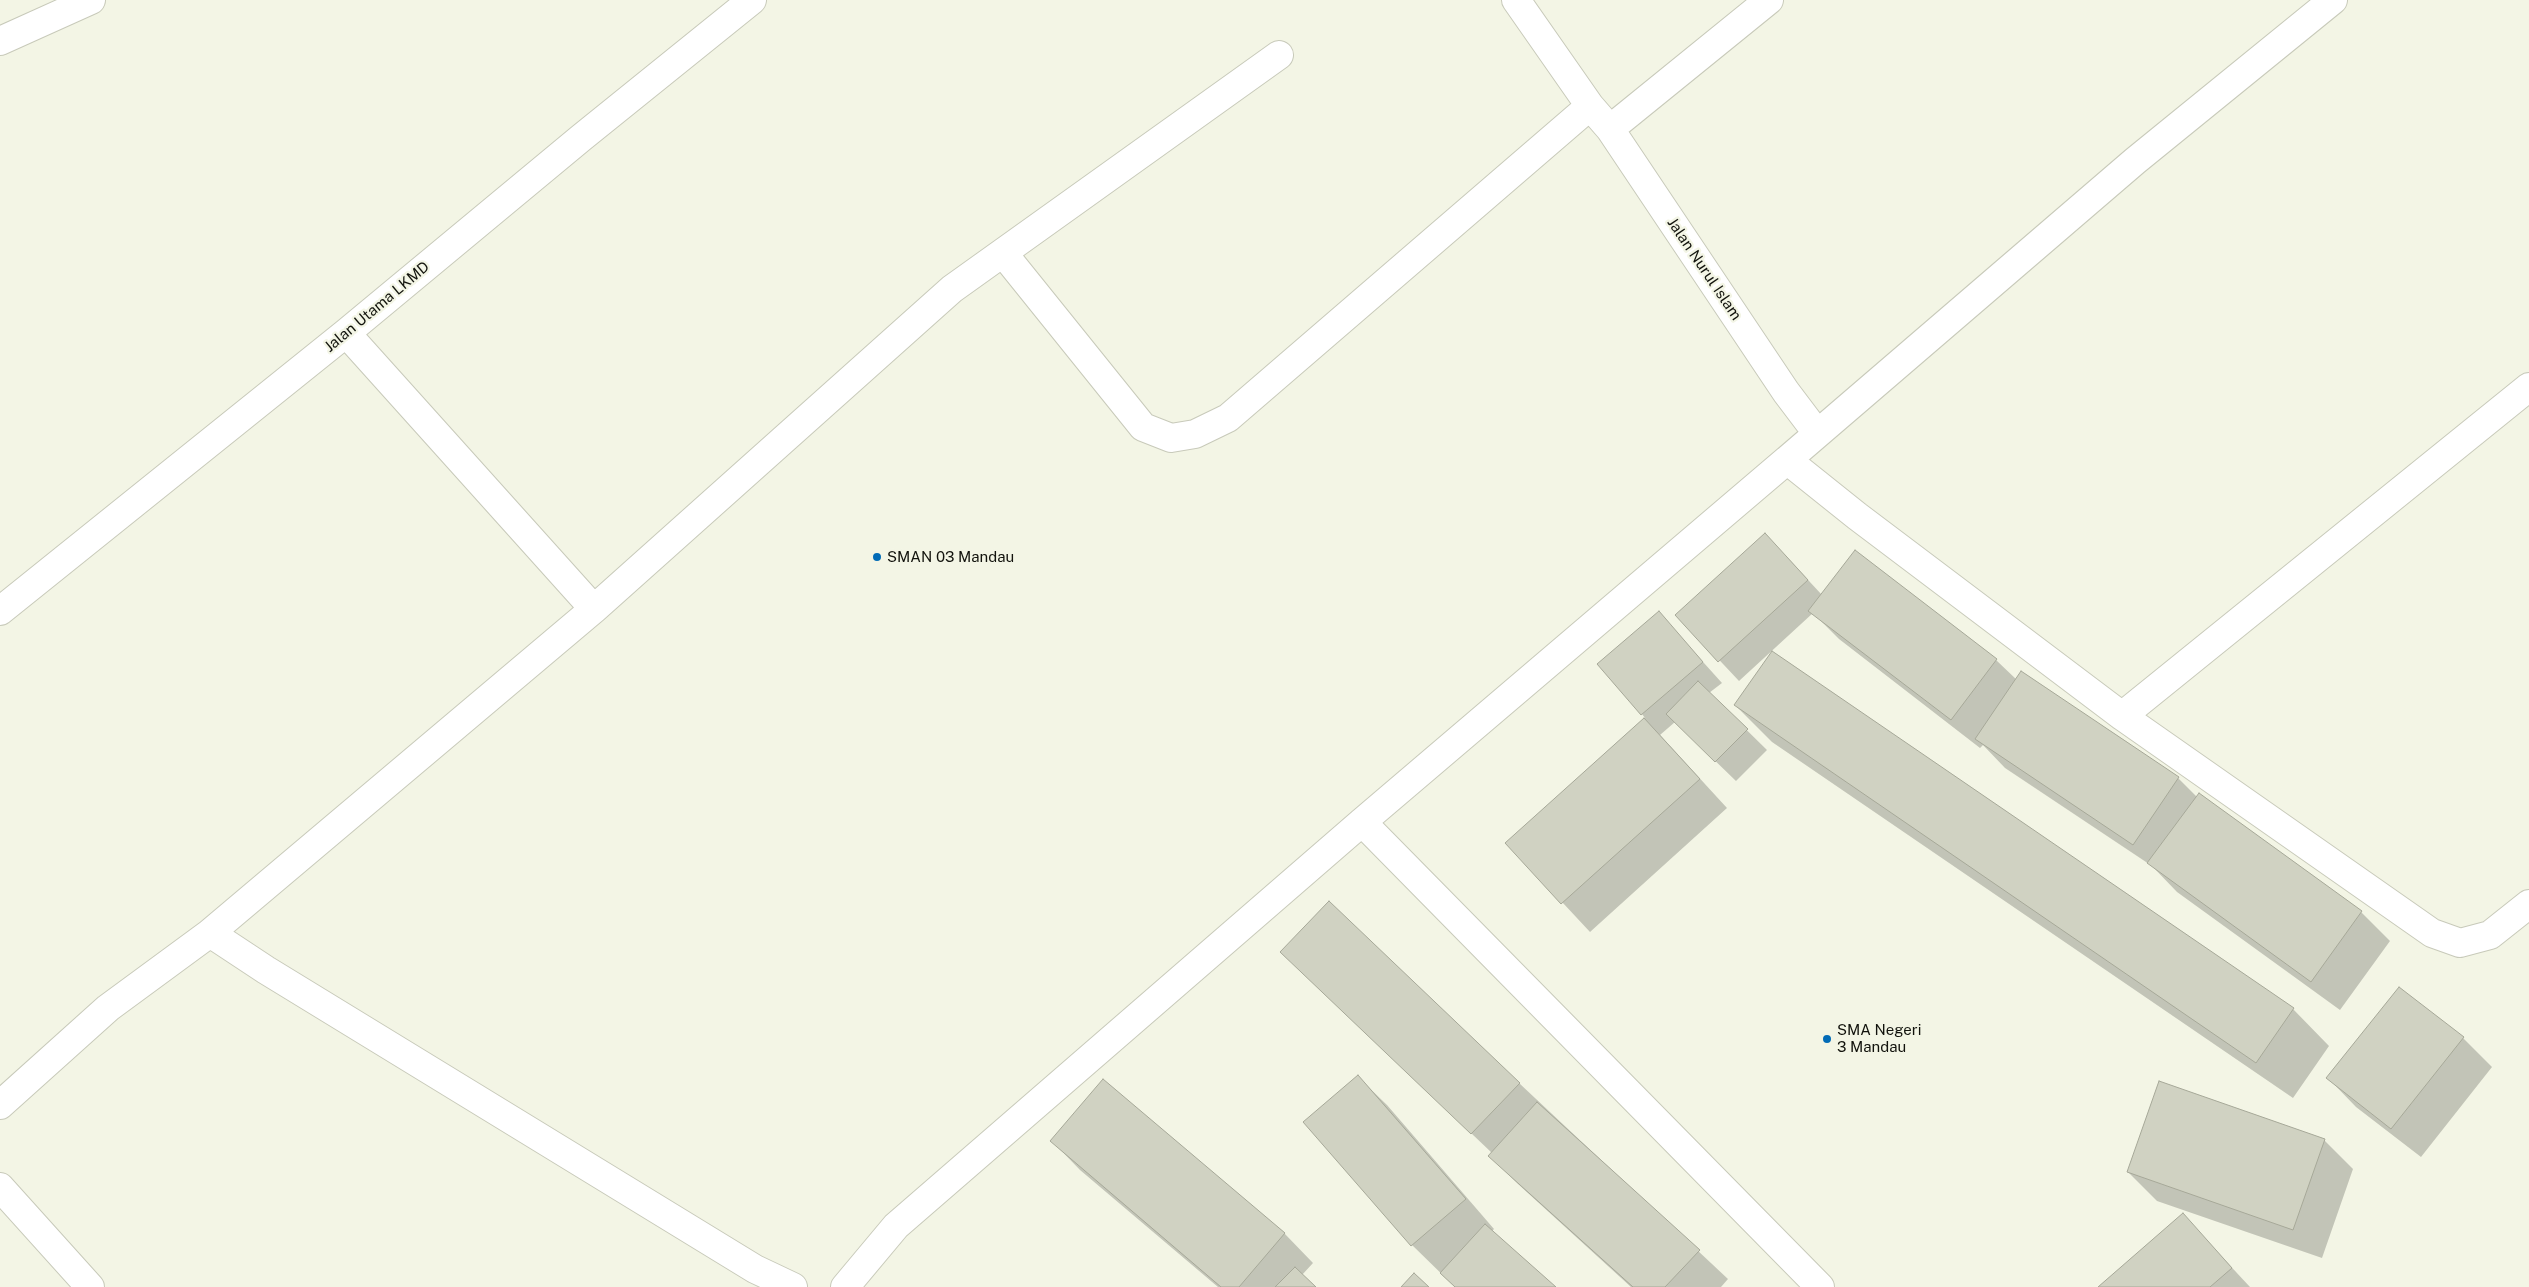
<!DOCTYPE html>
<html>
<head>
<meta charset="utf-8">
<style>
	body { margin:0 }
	canvas { display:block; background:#f3f5e5 }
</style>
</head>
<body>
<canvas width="2529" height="1287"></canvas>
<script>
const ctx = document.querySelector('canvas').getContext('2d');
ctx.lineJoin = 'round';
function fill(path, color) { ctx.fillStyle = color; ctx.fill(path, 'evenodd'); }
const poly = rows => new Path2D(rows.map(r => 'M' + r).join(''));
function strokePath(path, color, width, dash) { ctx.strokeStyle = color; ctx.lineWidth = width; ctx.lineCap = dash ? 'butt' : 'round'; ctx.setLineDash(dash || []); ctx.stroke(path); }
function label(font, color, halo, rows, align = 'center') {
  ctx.font = font + ' "Public Sans",sans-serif'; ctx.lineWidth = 4.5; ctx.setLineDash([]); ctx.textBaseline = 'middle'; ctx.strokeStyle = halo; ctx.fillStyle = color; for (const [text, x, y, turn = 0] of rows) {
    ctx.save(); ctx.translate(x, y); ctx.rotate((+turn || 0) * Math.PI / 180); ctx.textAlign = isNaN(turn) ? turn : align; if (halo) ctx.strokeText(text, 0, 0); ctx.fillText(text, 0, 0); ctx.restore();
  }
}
fill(poly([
	[1855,552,1996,660,2017,680,2178,778,2197,797,2199,794,2361,912,2390,941,2340,1010,2177,892,2152,866,2005,768,1983,745,1980,748,1839,639,1813,613,1739,681,1677,615,1785,555,1822,595],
	[1659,613,1722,683,1709,693,1767,750,1736,781,1675,722,1660,735,1727,808,1590,932,1507,843,1645,718,1642,714],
	[1735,705,2293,1009,2329,1046,2293,1098,1772,742],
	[1311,981,1519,1083,1728,1279,1721,1287,1631,1287,1518,1184,1490,1156,1492,1153],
	[2463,1038,2492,1067,2421,1157,2356,1107,2328,1078],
	[1358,1077,1387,1105,1494,1229,1492,1231,1554,1287,1455,1287,1412,1245,1305,1122],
	[1103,1080,1285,1234,1313,1263,1302,1275,1315,1287,1218,1287,1080,1170,1052,1141],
	[2324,1140,2353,1169,2322,1258,2157,1201,2128,1172],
	[2183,1215,2250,1287,2100,1287]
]), '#0003');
const building = poly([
	[1765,533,1808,580,1718,662,1675,615,1765,533],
	[1855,550,1997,659,1951,720,1808,611,1855,550],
	[1659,611,1703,662,1641,715,1597,664,1659,611],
	[1772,651,2294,1008,2256,1063,1734,705,1772,651],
	[2021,671,2179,777,2133,845,1975,739,2021,671],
	[1698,681,1748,729,1715,762,1666,714,1698,681],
	[1644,718,1700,779,1561,904,1505,843,1644,718],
	[2199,793,2362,911,2311,982,2147,863,2199,793],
	[1329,901,1520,1083,1471,1134,1280,952,1329,901],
	[2399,987,2464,1037,2391,1129,2326,1078,2399,987],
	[1358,1075,1466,1199,1411,1246,1303,1122,1358,1075],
	[1103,1079,1285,1233,1239,1287,1221,1287,1050,1141,1103,1079],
	[2159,1081,2325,1139,2293,1230,2127,1172,2159,1081],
	[1537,1102,1700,1250,1665,1287,1633,1287,1488,1156,1537,1102],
	[2183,1213,2232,1268,2210,1287,2098,1287,2183,1213],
	[1485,1224,1556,1287,1455,1287,1440,1273,1485,1224],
	[1295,1267,1316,1287,1275,1287,1295,1267],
	[1414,1273,1429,1287,1401,1287,1414,1273]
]);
fill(building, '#d0d2c2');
strokePath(building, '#a6a898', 1);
const minor = poly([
	[1516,0,1590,106,1610,129,1786,392,1817,433],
	[0,41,91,0],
	[1610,129,1769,0],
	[1003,253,1143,427,1171,438,1195,434,1228,418,1590,106],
	[346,333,594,609],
	[1787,460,2135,161,2333,0],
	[0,611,346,333,581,138,752,0],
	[2122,716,2529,387],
	[1362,822,1820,1287],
	[210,933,594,609,952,289,1279,55],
	[0,1105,108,1008,210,933,266,970,755,1269,793,1287],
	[0,1187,90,1287],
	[845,1287,896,1226,1362,822,1787,460,1857,516,2122,716,2432,933,2460,943,2490,935,2529,904]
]);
strokePath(minor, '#c8caba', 30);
strokePath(minor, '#fff', 28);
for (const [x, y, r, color] of [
	[877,557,5,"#016bb6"],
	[1827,1039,5,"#016bb6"]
]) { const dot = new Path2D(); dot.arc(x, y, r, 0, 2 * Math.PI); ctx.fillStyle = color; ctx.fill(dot); strokePath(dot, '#f3f5e5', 2); }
label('15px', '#12130d', '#f3f5e5', [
	["Jalan Nurul Islam",1704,269,56],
	["Jalan Utama LKMD",377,307,-40]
]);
label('15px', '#12130d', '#f3f5e5', [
	["SMAN 03 Mandau",887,557],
	["SMA Negeri",1837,1030],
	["3 Mandau",1837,1047]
], 'left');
</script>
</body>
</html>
